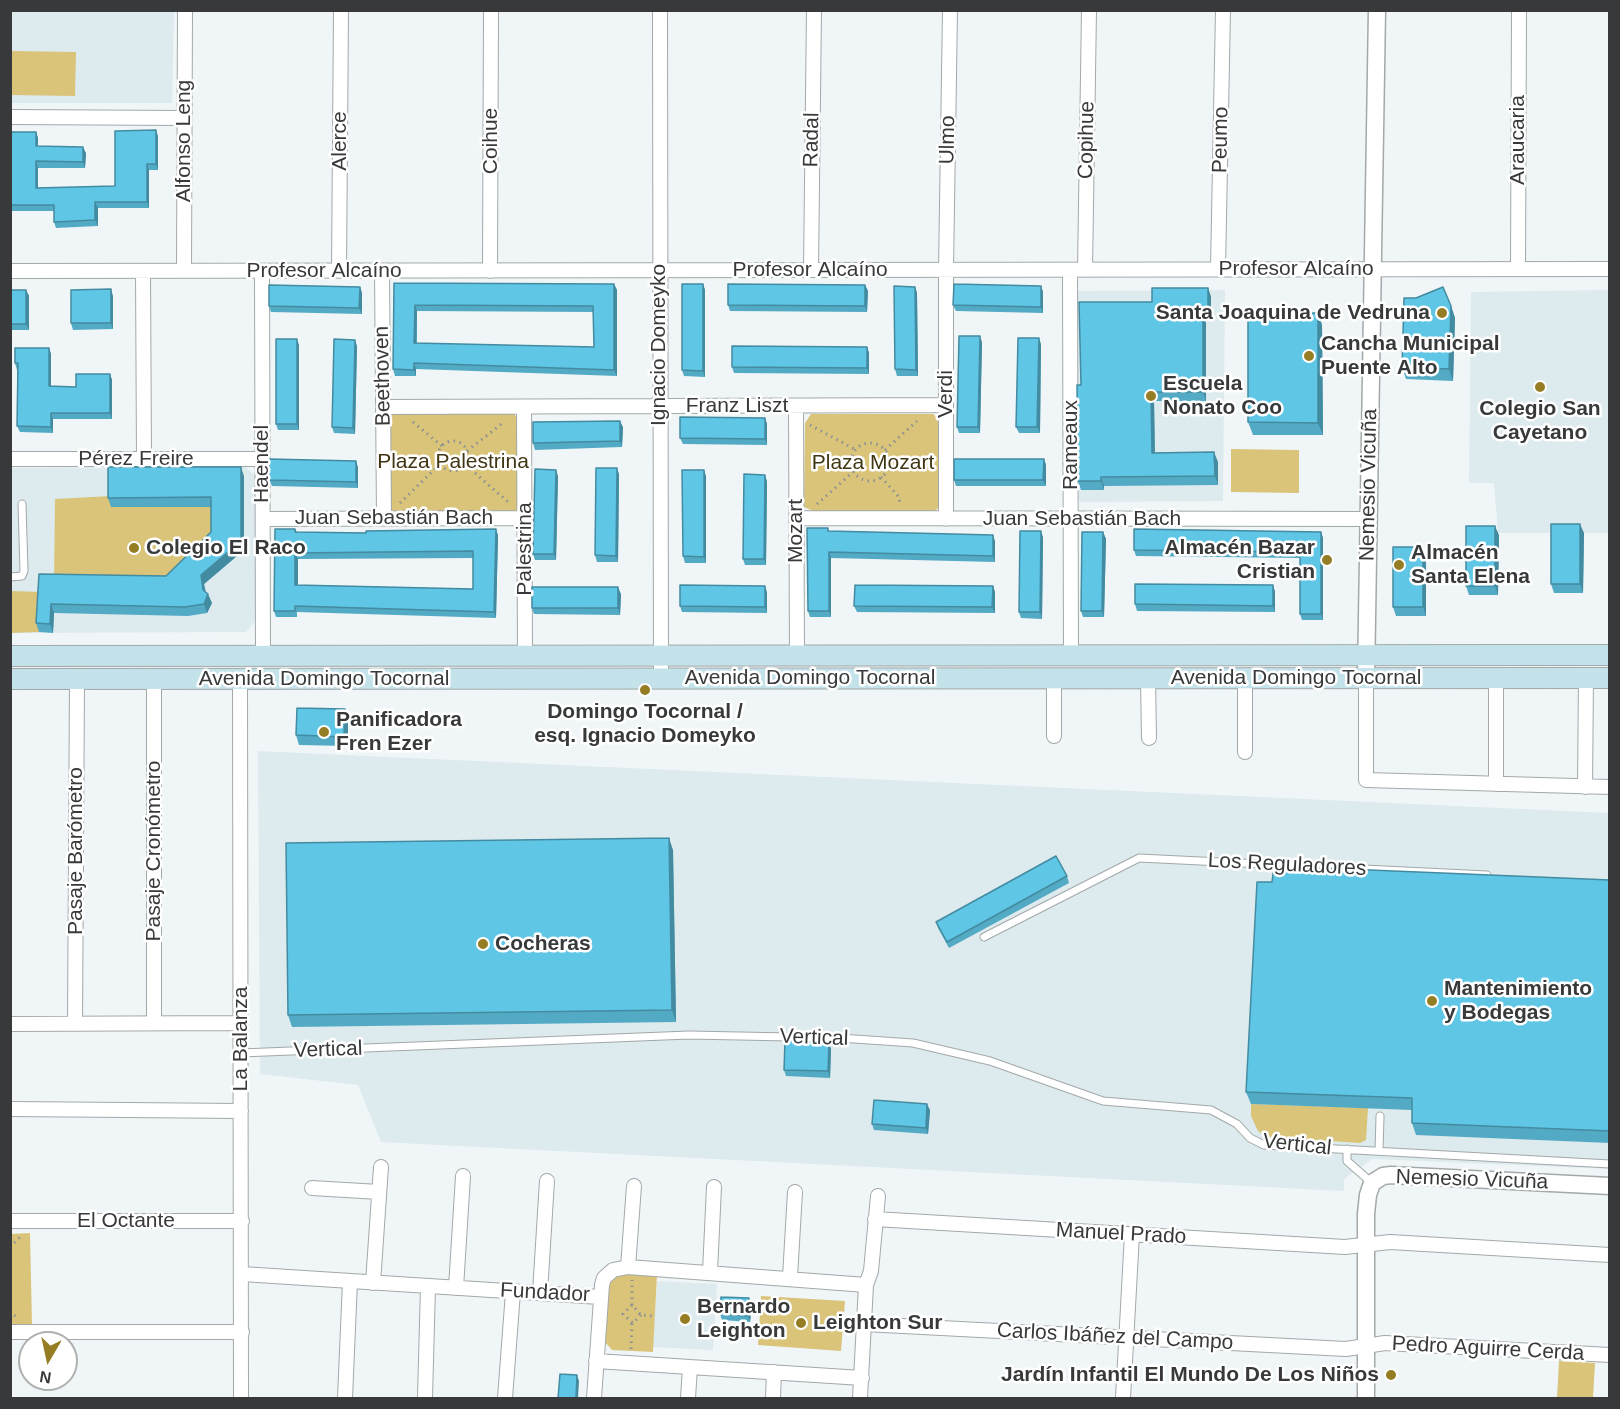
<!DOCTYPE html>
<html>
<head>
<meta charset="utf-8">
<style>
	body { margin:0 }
	#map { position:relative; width:1620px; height:1409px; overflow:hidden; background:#f0f6f8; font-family:Helvetica,sans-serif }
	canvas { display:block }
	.frame { position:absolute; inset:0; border:12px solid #37393a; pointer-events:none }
	.north { position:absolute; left:18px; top:1331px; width:60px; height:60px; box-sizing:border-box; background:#fff; border:2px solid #afb0b0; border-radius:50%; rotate:189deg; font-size:16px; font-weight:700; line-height:24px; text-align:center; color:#37393a }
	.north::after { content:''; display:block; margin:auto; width:21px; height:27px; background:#957d24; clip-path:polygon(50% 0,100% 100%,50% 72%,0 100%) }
</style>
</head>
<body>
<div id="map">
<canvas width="1620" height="1409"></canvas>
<div class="frame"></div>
<div class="north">N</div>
</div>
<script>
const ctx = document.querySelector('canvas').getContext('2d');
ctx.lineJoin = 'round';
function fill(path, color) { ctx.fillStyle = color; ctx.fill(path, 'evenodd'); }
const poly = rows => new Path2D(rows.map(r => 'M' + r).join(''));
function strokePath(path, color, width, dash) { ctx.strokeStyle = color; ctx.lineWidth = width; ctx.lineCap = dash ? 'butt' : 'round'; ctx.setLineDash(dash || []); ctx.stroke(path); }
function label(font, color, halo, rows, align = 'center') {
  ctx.font = font + ' Helvetica,sans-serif'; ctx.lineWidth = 5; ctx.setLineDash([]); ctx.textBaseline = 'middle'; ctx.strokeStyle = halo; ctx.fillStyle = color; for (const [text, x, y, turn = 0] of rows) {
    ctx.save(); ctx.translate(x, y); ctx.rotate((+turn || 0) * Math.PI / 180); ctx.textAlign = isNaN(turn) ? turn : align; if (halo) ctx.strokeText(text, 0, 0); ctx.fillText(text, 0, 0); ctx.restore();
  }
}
fill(poly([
	[11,11,174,11,172,103,11,103],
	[1225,290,1223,501,1079,502,1076,291],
	[1609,290,1609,533,1498,533,1494,483,1469,483,1471,292],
	[245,466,256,477,257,619,246,632,11,633,10,468],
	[258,751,1609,813,1609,1169,1372,1159,1344,1179,1344,1191,381,1142,358,1085,260,1074],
	[657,1281,717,1284,713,1350,653,1347]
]), '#ddeaee');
fill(poly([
	[11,51,76,52,75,96,11,95],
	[395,411,512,412,518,419,518,510,511,514,394,513,389,506,388,417],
	[811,414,933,414,941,420,942,504,934,512,813,511,804,507,805,423],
	[1231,449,1299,450,1299,493,1231,492],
	[111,496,214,507,214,542,169,585,54,584,55,499],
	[11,591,42,592,39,632,11,633],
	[1251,1104,1368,1108,1366,1140,1360,1143,1266,1137,1258,1131,1251,1116],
	[30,1233,32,1324,11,1324,11,1234],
	[618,1273,657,1275,653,1352,612,1350,604,1341,608,1282],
	[761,1296,845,1301,841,1351,758,1345],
	[1559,1361,1595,1363,1593,1398,1557,1398]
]), '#dac479');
const service = poly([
	[10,577,22,576,24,571,22,504],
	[984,937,1139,858,1487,875],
	[241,1053,689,1035,840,1038,913,1043,990,1061,1103,1101,1211,1110,1237,1124,1250,1138,1264,1145,1610,1164],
	[1347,1149,1347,1161,1372,1183],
	[1379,1151,1380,1116]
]);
const minor = poly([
	[660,10,661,679],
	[10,117,184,118],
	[1218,269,1223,10],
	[1518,269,1519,10],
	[811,270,814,10],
	[1070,270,1071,656],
	[1085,270,1089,10],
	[10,271,1610,269],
	[143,271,144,459],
	[184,271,185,10],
	[262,271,263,656],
	[339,271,341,10],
	[382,271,384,518],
	[490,271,491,10],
	[796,406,797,656],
	[383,407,946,405],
	[524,407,525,656],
	[10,459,262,459],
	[796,518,1368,519],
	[263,519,525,518],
	[946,519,946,270,950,10],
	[1496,677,1496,784],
	[1054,678,1054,736],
	[240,679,241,1398],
	[1148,679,1149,738],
	[1366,679,1366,780,1610,787],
	[1245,752,1245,678],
	[1585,787,1586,678],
	[154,1023,154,679],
	[10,1024,241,1023],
	[75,1024,77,679],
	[10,1109,241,1111],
	[312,1188,379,1192],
	[875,1219,1345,1247,1390,1242,1610,1255],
	[10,1221,242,1221],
	[628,1267,634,1186],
	[710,1272,714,1187],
	[242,1274,600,1297],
	[790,1277,795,1192],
	[373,1283,381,1167],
	[456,1288,463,1176],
	[540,1293,547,1181],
	[864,1324,1346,1349,1385,1343,1610,1355],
	[10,1332,242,1332],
	[596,1361,862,1378],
	[345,1398,350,1281],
	[425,1398,428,1286],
	[505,1398,513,1292],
	[594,1398,602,1285,604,1278,613,1270,628,1267,866,1285],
	[688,1398,690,1367],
	[773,1398,774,1372],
	[860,1398,866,1285,871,1271,878,1196],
	[1123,1398,1132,1234]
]);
const tertiary = poly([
	[1366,679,1377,10],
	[1366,1398,1366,1214,1368,1195,1372,1183,1383,1176,1391,1175,1610,1186]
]);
const secondary = poly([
	[10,656,1610,655],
	[10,679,1610,678]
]);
strokePath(service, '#a3a8a9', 9);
strokePath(minor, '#a3a8a9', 16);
strokePath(tertiary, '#a3a8a9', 19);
strokePath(secondary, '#a3a8a9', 22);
strokePath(poly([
	[413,422,442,446],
	[810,425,856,450],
	'438 456a15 15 0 1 1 30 0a15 15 0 1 1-30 0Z',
	'851 462a19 19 0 1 1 38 0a19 19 0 1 1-38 0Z',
	[885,450,917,421],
	[467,451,504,422],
	[466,465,508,502],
	[881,477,899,497,900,504],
	[400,503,440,464],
	[817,504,854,471],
	[10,1247,22,1235],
	[632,1305,632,1280],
	[10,1311,17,1318],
	[641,1315,633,1323,623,1314,632,1305,641,1315,655,1316],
	[631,1349,632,1323]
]), '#8d9192', 3, [1.5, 4.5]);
strokePath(service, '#fff', 7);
strokePath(minor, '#fff', 14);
strokePath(tertiary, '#fff', 16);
strokePath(secondary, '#c4e2ea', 20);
fill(poly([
	[10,132,36,132,38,138,38,146,86,153,85,168,38,168,38,188,115,186,158,136,158,170,149,170,149,208,98,208,98,226,56,228,54,222,54,211,10,211],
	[394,283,614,284,617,290,617,376,416,369,416,376,395,376,393,369],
	[417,311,593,312,594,347,417,343],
	[703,284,705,290,705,377,684,376,682,370],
	[865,285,868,291,867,312,730,311,728,305],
	[1041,286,1043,292,1043,313,956,311,953,305],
	[360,287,362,293,362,314,271,312,269,306],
	[915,287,917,293,918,376,897,376,895,369],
	[1208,288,1211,297,1211,316,1206,316,1206,401,1154,401,1155,453,1218,462,1218,485,1104,486,1104,490,1081,490,1078,481,1081,385],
	[10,290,26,290,29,296,29,330,10,330],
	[113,296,113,329,73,330,71,323],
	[1451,306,1455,318,1453,381,1406,379,1402,367],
	[1318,313,1322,325,1323,435,1253,435,1248,422],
	[982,342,980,433,959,433,957,427],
	[1041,344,1040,433,1019,433,1016,427],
	[299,345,299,430,278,430,276,424],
	[357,346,355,434,334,433,332,427],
	[867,347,869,353,869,374,734,373,732,367],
	[49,348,51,354,51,386,76,387,110,374,112,380,112,419,53,419,53,433,20,432,17,426,17,370,15,363],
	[765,418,767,424,767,445,683,444,680,438],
	[623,427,622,447,535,450,533,443],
	[1044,459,1046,465,1046,486,956,486,954,480],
	[358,467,358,488,272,486,269,480],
	[619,474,618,562,597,562,595,555],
	[244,476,244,550,204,584,206,592,212,603,207,613,188,616,54,613,53,633,39,632,36,623,39,574,166,576,211,532,211,507,111,507,108,498],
	[558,476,556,560,535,560,533,554],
	[706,476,706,563,685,563,683,556],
	[767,481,766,565,745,565,743,559],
	[295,529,297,532,498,535,496,618,297,612,297,617,276,617,274,611],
	[473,558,473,589,298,585,298,559],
	[829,531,995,541,995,562,831,558,831,617,810,617,808,611],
	[1103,532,1106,539,1104,617,1083,617,1081,611],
	[1321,532,1323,538,1323,620,1302,620,1300,614,1300,558,1136,556,1134,550],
	[1584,533,1583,593,1554,593,1551,584],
	[1499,535,1498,595,1469,595,1466,586],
	[1043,537,1042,619,1021,618,1019,612],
	[1423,547,1426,556,1426,616,1396,616,1393,607],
	[1273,585,1275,592,1275,612,1137,611,1135,604],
	[993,586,995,592,995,613,857,612,854,606],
	[767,592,767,613,682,612,680,606],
	[621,594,620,615,534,614,532,608],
	[345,709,348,719,348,746,299,745,296,735],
	[673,850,676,1022,292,1027,288,1015],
	[1067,876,1069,883,949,948,938,928,936,922],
	[1610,880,1610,1143,1416,1135,1412,1123,1412,1110,1251,1104,1246,1092],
	[831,1049,830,1078,786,1076,784,1070],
	[930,1110,928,1134,874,1130,872,1124],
	[752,1304,750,1322,722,1320,720,1314]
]), '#53aac5');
fill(poly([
	[156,130,158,136,158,170,156,164],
	[36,132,38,138,38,152,36,146],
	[83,147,86,153,85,168,83,162],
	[36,161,38,168,38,194,36,188],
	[147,164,149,170,149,208,147,202],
	[95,202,98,208,98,226,95,220],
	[614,284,617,290,617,376,614,370],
	[703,284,705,290,705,377,703,371],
	[865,285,868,291,867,312,865,306],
	[1041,286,1043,292,1043,313,1041,307],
	[360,287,362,293,362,314,359,308],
	[915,287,917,293,918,376,916,370],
	[1208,288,1211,297,1211,316,1208,307],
	[111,289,113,296,113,329,111,323],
	[26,290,29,296,29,330,26,324],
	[415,305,417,311,416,349,414,343],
	[1451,306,1455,318,1453,381,1449,369],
	[1203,307,1206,316,1206,401,1203,392],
	[1318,313,1322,325,1323,435,1318,423],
	[980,336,982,342,980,433,978,427],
	[1039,338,1041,344,1040,433,1037,427],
	[297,339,299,345,299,430,297,424],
	[355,340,357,346,355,434,353,428],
	[867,347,869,353,869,374,867,368],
	[49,348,51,354,51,392,49,386],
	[414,363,416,369,416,376,414,370],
	[110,374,112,380,112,419,110,413],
	[1151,392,1154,401,1155,462,1152,453],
	[51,413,53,419,53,433,51,427],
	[765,418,767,424,767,445,765,439],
	[620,421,623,427,622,447,620,441],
	[1214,452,1218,462,1218,485,1215,476],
	[1044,459,1046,465,1046,486,1043,480],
	[356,461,358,467,358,488,356,482],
	[241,467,244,476,244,550,204,584,206,598,208,594,212,603,207,613,204,604,201,575],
	[617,468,619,474,618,562,616,556],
	[556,470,558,476,556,560,554,554],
	[704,470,706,476,706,563,704,557],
	[765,475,767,481,766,565,764,559],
	[1101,477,1104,486,1104,490,1101,481],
	[1580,524,1584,533,1583,593,1580,584],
	[1495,526,1499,535,1498,595,1495,586],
	[496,529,498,535,496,618,494,612],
	[1041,531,1043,537,1042,619,1040,612],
	[1103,532,1106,539,1104,617,1102,611],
	[1321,532,1323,538,1323,620,1321,614],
	[993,535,995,541,995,562,993,556],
	[1423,547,1426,556,1426,616,1423,607],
	[829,552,831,558,831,617,829,611],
	[295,553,298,559,298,591,295,585],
	[1273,585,1275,592,1275,612,1273,606],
	[765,586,767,592,767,613,765,607],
	[993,586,995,592,995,613,992,607],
	[618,587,621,594,620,615,618,608],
	[51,604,54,613,53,633,50,624],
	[345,709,348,719,348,746,344,737],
	[669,838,673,850,676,1022,672,1010],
	[829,1043,831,1049,830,1078,828,1071],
	[927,1104,930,1110,928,1134,926,1128],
	[749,1298,752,1304,750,1322,748,1316],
	[577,1375,579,1381,578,1398,576,1398]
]), '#438ba0');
const building = poly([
	[156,130,156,164,147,164,147,202,95,202,95,220,54,222,54,205,10,205,10,132,36,132,36,146,83,147,83,162,36,161,36,188,115,186,115,131,156,130],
	[394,283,614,284,614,370,414,363,414,370,393,369,394,283],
	[415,305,593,306,594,347,414,343,415,305],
	[682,284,703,284,703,371,682,370,682,284],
	[728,284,865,285,865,306,728,305,728,284],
	[954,284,1041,286,1041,307,953,305,954,284],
	[269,285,360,287,359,308,269,306,269,285],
	[894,286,915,287,916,370,895,369,894,286],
	[1443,287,1451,306,1449,369,1402,367,1404,298,1416,298,1443,287],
	[1152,288,1208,288,1208,307,1203,307,1203,392,1151,392,1152,453,1214,452,1215,476,1101,477,1101,481,1078,481,1077,385,1081,385,1079,302,1152,302,1152,288],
	[111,289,111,323,71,323,71,290,111,289],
	[10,290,26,290,26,324,10,324,10,290],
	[1248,313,1318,313,1318,423,1248,422,1248,313],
	[959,336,980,336,978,427,957,427,959,336],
	[1018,338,1039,338,1037,427,1016,427,1018,338],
	[276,339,297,339,297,424,276,424,276,339],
	[334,339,355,340,353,428,332,427,334,339],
	[732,346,867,347,867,368,732,367,732,346],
	[15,348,49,348,49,386,76,387,76,374,110,374,110,413,51,413,51,427,17,426,18,363,15,363,15,348],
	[680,417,765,418,765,439,680,438,680,417],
	[620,421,620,441,533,443,533,422,620,421],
	[269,459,356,461,356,482,269,480,269,459],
	[954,459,1044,459,1043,480,954,480,954,459],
	[108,467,241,467,241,541,201,575,203,590,208,594,204,604,185,607,51,604,50,624,36,623,39,574,166,576,211,532,211,497,108,498,108,467],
	[596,468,617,468,616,556,595,555,596,468],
	[535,469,556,470,554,554,533,554,535,469],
	[682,470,704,470,704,557,683,556,682,470],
	[744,474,765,475,764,559,743,559,744,474],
	[1551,524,1580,524,1580,584,1551,584,1551,524],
	[1466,526,1495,526,1495,586,1466,586,1466,526],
	[807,528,828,528,828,531,993,535,993,556,829,552,829,611,808,611,807,528],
	[275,529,295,529,295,532,366,533,366,531,496,529,494,612,295,606,295,611,274,611,275,529],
	[473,551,473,589,295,585,295,553,473,551],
	[1134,529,1321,532,1321,614,1300,614,1300,552,1134,550,1134,529],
	[1020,531,1041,531,1040,612,1019,612,1020,531],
	[1082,532,1103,532,1102,611,1081,611,1082,532],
	[1393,547,1423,547,1423,607,1393,607,1393,547],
	[1135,584,1273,585,1273,606,1135,604,1135,584],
	[680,585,765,586,765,607,680,606,680,585],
	[855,585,993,586,992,607,854,606,855,585],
	[532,587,618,587,618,608,532,608,532,587],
	[297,708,345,709,344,737,296,735,297,708],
	[669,838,672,1010,288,1015,286,843,669,838],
	[1056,856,1067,876,947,942,936,922,1056,856],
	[1274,866,1610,880,1610,1131,1412,1123,1412,1098,1246,1092,1257,882,1272,882,1274,866],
	[785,1041,829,1043,828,1071,784,1070,785,1041],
	[874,1100,927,1104,926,1128,872,1124,874,1100],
	[721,1297,749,1298,748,1316,720,1314,721,1297],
	[560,1374,577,1375,576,1398,558,1398,560,1374]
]);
fill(building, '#60c6e5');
strokePath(building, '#438ba0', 1.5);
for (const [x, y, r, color] of [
	[1442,313,6,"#957d24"],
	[1309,356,6,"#957d24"],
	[1540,387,6,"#957d24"],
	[1151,396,6,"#957d24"],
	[134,548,6,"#957d24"],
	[1327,560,6,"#957d24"],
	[1399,565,6,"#957d24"],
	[645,690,6,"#957d24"],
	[324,732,6,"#957d24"],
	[483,944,6,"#957d24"],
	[1432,1001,6,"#957d24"],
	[685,1319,6,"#957d24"],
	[801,1323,6,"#957d24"],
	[1391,1375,6,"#957d24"]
]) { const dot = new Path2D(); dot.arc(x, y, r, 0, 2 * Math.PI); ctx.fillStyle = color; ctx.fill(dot); strokePath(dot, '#fff', 2); }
label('21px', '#37393a', '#fff', [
	["Radal",812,140,-89],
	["Ulmo",948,140,-89],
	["Copihue",1087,140,-89],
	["Peumo",1221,140,-89],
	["Araucaria",1518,140,-90],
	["Alfonso Leng",184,141,-90],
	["Alerce",340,141,-90],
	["Coihue",491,141,-90],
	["Profesor Alcaíno",1296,269],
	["Profesor Alcaíno",810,270],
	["Profesor Alcaíno",324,271],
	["Ignacio Domeyko",659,345,-90],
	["Beethoven",383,376,-91],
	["Verdi",946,394,-90],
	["Franz Liszt",737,406],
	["Rameaux",1071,445,-90],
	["Pérez Freire",136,459],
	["Haendel",262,464,-90],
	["Nemesio Vicuña",1369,485,-89],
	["Juan Sebastián Bach",394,518],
	["Juan Sebastián Bach",1082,519],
	["Mozart",796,531,-90],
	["Palestrina",525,549,-90],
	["Avenida Domingo Tocornal",810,678],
	["Avenida Domingo Tocornal",1296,678],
	["Avenida Domingo Tocornal",324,679],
	["Pasaje Barómetro",76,851,-90],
	["Pasaje Cronómetro",154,851,-90],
	["Los Reguladores",1287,865,3],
	["Vertical",814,1038,2],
	["La Balanza",241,1039,-90],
	["Vertical",328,1050,-2],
	["Vertical",1297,1145,6],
	["Nemesio Vicuña",1472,1180,2],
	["El Octante",126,1221],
	["Manuel Prado",1121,1234,3],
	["Fundador",545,1293,3],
	["Carlos Ibáñez del Campo",1115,1337,3],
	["Pedro Aguirre Cerda",1488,1349,3]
]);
label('bold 21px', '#37393a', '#fff', [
	["Santa Joaquina de Vedruna",1430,313,"right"],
	["Cancha Municipal",1321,344],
	["Puente Alto",1321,368],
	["Escuela",1163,384],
	["Nonato Coo",1163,408],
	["Colegio San",1540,409,"center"],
	["Cayetano",1540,433,"center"],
	["Colegio El Raco",146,548],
	["Almacén Bazar",1315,548,"right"],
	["Cristian",1315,572,"right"],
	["Almacén",1411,553],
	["Santa Elena",1411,577],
	["Domingo Tocornal /",645,712,"center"],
	["esq. Ignacio Domeyko",645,736,"center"],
	["Panificadora",336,720],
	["Fren Ezer",336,744],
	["Cocheras",495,944],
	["Mantenimiento",1444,989],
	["y Bodegas",1444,1013],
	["Bernardo",697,1307],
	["Leighton",697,1331],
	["Leighton Sur",813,1323],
	["Jardín Infantil El Mundo De Los Niños",1379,1375,"right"]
], 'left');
label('21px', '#403613', '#fff', [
	["Plaza Palestrina",453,462],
	["Plaza Mozart",873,463]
]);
</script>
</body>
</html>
